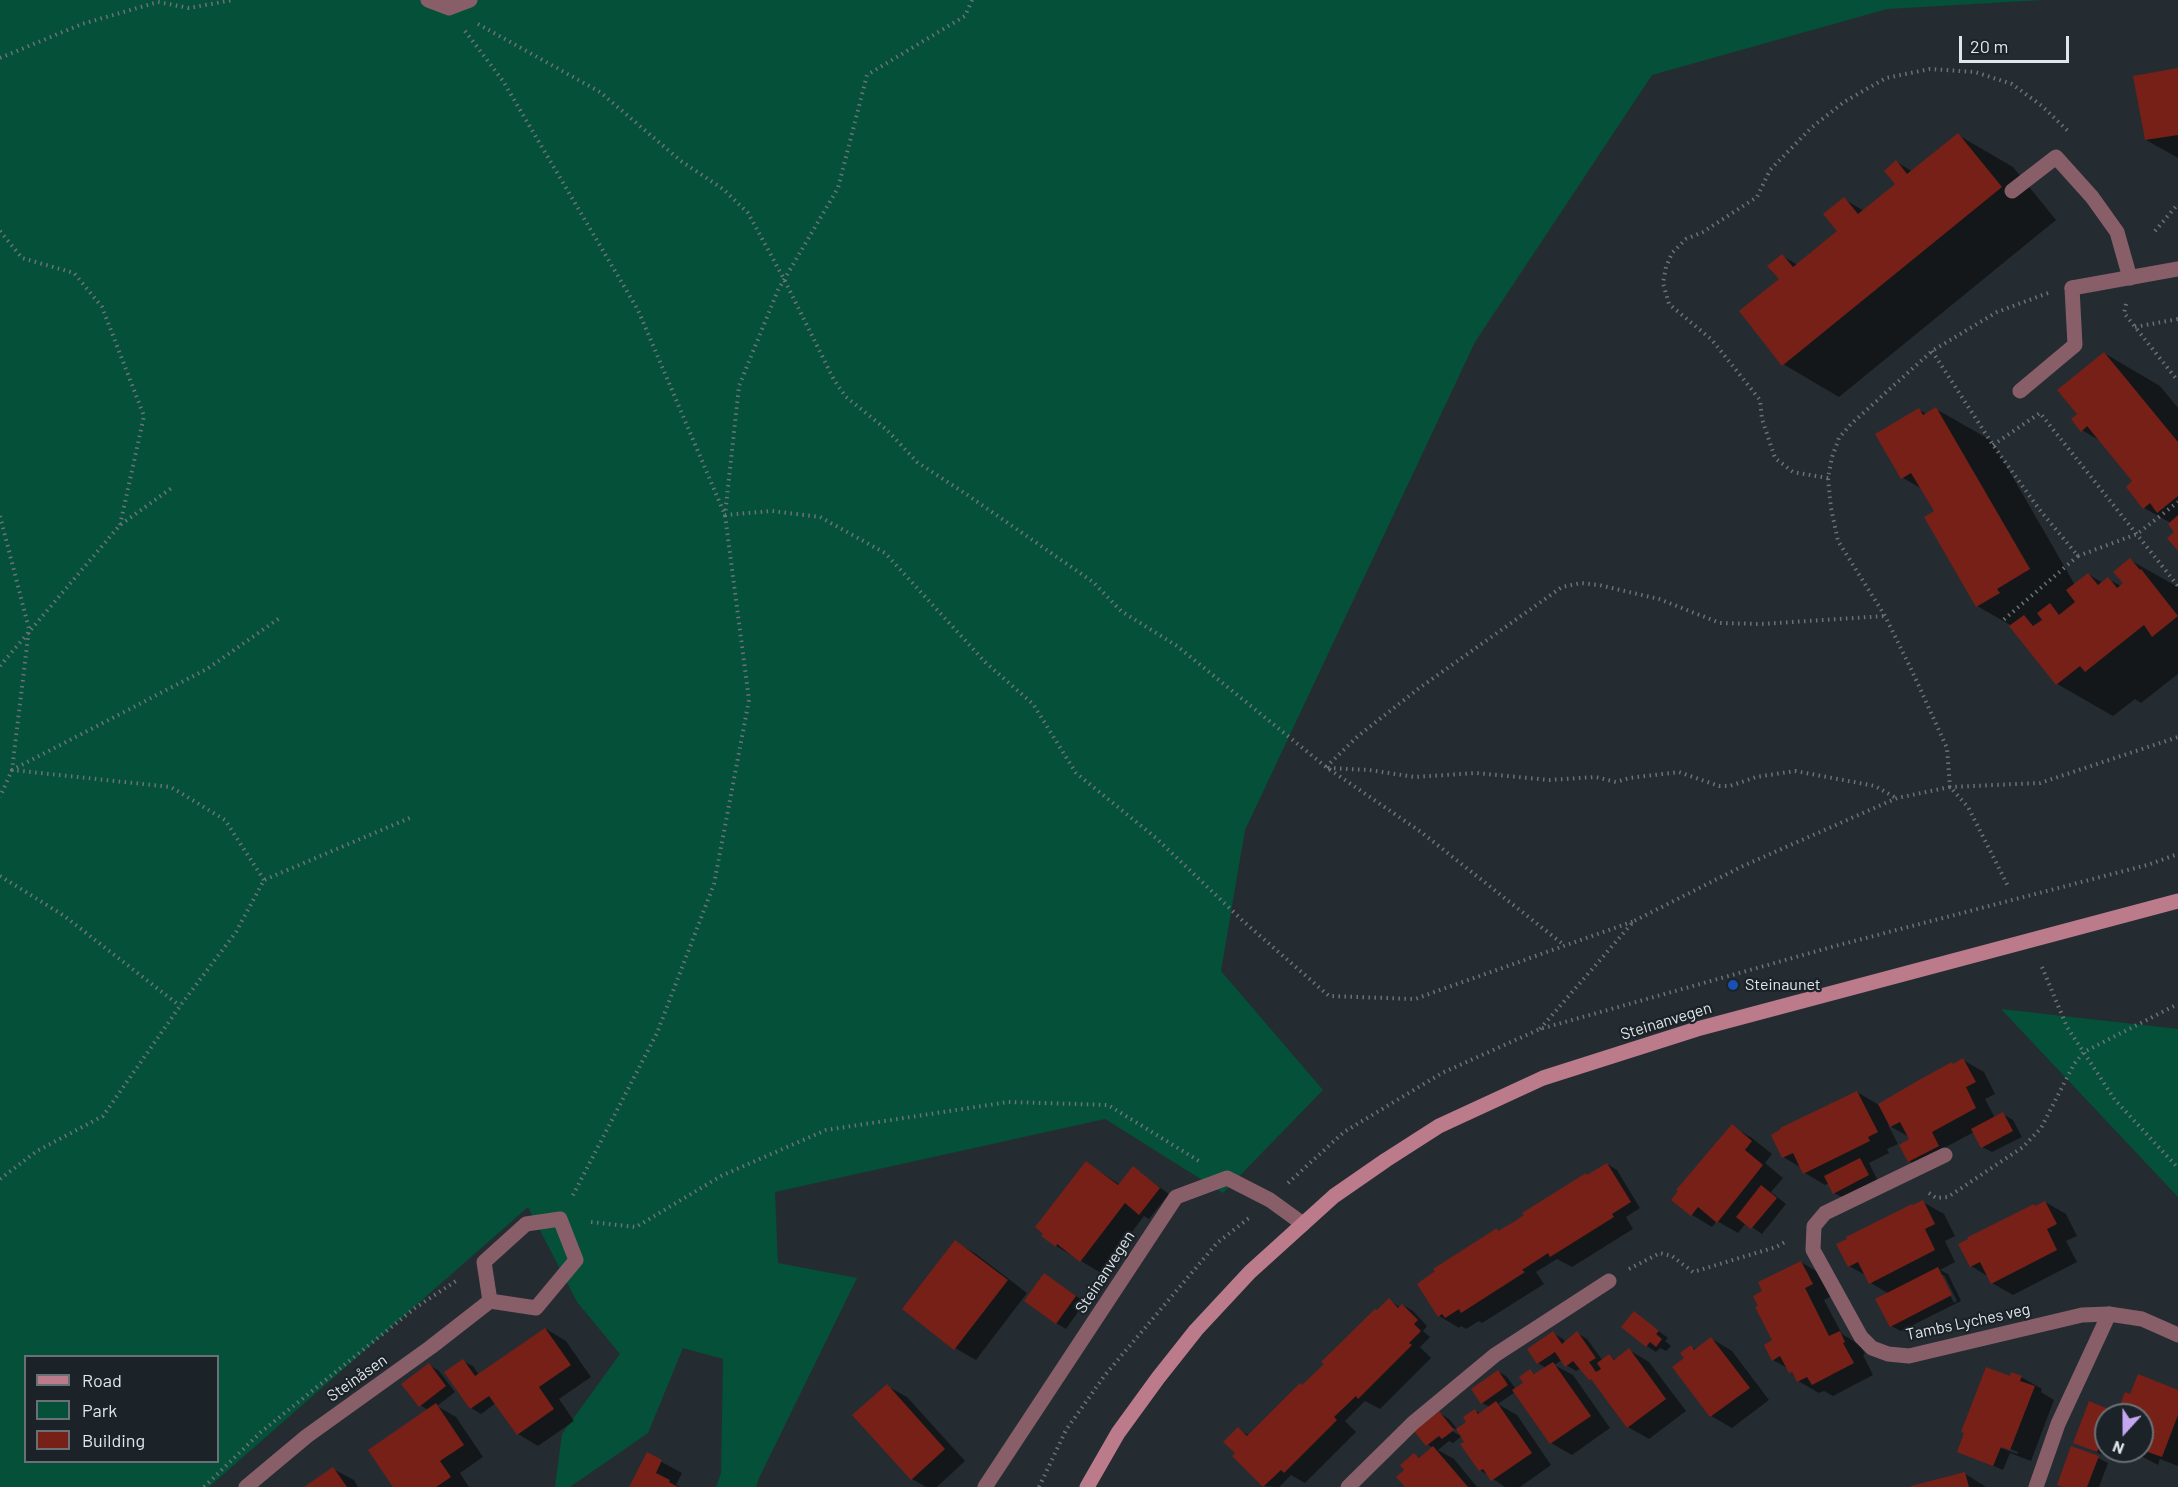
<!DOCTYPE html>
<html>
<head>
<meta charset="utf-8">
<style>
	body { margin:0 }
	#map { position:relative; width:2178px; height:1487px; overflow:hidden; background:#242c32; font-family:Barlow,sans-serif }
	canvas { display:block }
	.legend { position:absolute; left:24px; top:1355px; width:195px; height:108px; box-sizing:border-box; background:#1b2328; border:2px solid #6a7176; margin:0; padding:8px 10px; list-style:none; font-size:18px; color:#e0e6ea }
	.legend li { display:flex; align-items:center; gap:12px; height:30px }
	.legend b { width:30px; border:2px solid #6a7176 }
	.north { position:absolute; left:2094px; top:1403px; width:60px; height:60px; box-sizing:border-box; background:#1b2328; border:2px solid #6a7176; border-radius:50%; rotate:201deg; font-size:16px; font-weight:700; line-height:24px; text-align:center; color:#e0e6ea }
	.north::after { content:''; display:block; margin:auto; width:21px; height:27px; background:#c4a7f1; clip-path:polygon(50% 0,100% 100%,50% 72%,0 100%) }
	.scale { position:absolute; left:1959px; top:36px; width:110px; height:27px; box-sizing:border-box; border:3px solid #e0e6ea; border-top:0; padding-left:8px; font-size:18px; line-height:21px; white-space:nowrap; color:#e0e6ea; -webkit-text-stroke:4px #1b2328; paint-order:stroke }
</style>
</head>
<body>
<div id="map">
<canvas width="2178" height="1487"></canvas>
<ul class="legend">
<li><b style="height:8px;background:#bb7b8a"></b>Road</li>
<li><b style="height:16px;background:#045038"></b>Park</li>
<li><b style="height:16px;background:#772017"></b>Building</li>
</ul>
<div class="north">N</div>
<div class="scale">20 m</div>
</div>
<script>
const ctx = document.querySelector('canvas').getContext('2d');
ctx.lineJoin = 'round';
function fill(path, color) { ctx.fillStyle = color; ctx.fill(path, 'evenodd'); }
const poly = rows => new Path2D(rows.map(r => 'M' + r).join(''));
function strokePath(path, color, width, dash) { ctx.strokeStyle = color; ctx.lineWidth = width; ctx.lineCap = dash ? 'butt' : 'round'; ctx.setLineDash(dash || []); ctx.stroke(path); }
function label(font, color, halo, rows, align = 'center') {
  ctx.font = font + ' Barlow,sans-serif'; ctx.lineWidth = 4.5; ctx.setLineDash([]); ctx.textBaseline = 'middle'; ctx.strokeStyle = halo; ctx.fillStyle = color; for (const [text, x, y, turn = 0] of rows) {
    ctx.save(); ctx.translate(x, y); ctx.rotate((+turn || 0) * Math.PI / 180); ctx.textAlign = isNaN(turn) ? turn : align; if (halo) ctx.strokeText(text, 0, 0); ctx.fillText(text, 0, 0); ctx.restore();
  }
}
fill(poly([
	[0,0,2044,0,1887,9,1652,75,1475,342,1245,830,1221,971,1323,1090,1223,1193,1105,1119,775,1192,778,1263,857,1278,759,1478,756,1487,716,1487,721,1473,723,1359,683,1348,648,1433,570,1487,555,1487,562,1434,620,1354,577,1302,528,1207,209,1487,0,1487],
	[26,1356,218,1356,218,1462,26,1462],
	[2001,1009,2178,1029,2178,1197]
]), '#045038');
fill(poly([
	[2178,70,2178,158,2146,140],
	[1958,135,2013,167,2056,220,1839,397,1783,364,1782,256,1798,265,1839,232,1844,199,1864,211,1897,184,1897,162,1913,172],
	[2104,353,2160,386,2178,408,2178,549,2177,532,2171,523,2144,508,2134,482,2102,442,2082,430,2079,414],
	[1936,409,1992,441,2075,585,2088,574,2103,583,2108,579,2121,586,2125,583,2130,560,2178,587,2178,674,2141,703,2135,699,2113,716,2057,684,2012,626,1977,606,1936,512,1922,489,1903,478,1919,410,1927,414],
	[1963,1060,1984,1072,1995,1094,1985,1099,1995,1118,2003,1114,2013,1120,2022,1137,1992,1152,1982,1147,1974,1132,1946,1147,1948,1152,1919,1167,1909,1161,1901,1145,1911,1138,1888,1125,1898,1144,1887,1149,1889,1153,1869,1163,1878,1181,1844,1198,1834,1193,1829,1183,1825,1185,1805,1173,1802,1168,1783,1157,1857,1092,1879,1105,1920,1081],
	[1732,1126,1752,1138,1772,1154,1765,1163,1783,1178,1771,1192,1786,1204,1762,1234,1746,1223,1738,1233,1717,1221,1712,1227,1692,1215,1673,1200],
	[1087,1163,1120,1185,1133,1168,1169,1194,1149,1219,1144,1216,1101,1273,1056,1246,1043,1235],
	[1607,1164,1617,1170,1640,1208,1626,1217,1633,1229,1572,1267,1557,1259,1536,1272,1544,1284,1482,1323,1479,1321,1466,1329,1461,1326,1459,1328,1439,1316,1497,1230,1500,1232],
	[1923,1202,1944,1214,1955,1236,1945,1241,1955,1262,1940,1270,1948,1274,1961,1301,1901,1331,1891,1326,1889,1294,1871,1283,1867,1276,1849,1266],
	[1941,1275,1944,1275,1957,1301,1954,1303],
	[2045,1202,2066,1214,2077,1236,2066,1241,2077,1262,2013,1295,1992,1283,1989,1277,1971,1266],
	[955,1242,976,1254,1027,1293,976,1360,955,1348],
	[1801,1262,1821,1274,1832,1296,1824,1300,1842,1334,1860,1345,1865,1354,1863,1355,1873,1375,1833,1396,1824,1391,1819,1393,1798,1381,1789,1369,1773,1360,1774,1341,1764,1292],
	[1044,1275,1085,1302,1066,1329,1056,1323],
	[1389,1300,1401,1308,1403,1305,1413,1311,1427,1326,1423,1331,1430,1337,1420,1347,1431,1358,1380,1409,1365,1401,1345,1421,1356,1432,1305,1483,1291,1475,1279,1487,1264,1486,1234,1456,1237,1453,1238,1429,1250,1436,1303,1386],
	[1635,1313,1668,1338,1665,1341,1671,1346,1666,1351,1660,1348,1656,1352,1647,1346],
	[546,1329,566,1341,591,1377,559,1399,574,1421,538,1446,518,1434,496,1403,481,1414,471,1408,463,1361,473,1366,479,1375],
	[1553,1333,1563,1339,1566,1343,1577,1333,1587,1339,1603,1361,1609,1356,1616,1360,1629,1350,1649,1362,1686,1411,1649,1439,1628,1427,1595,1381,1580,1369,1576,1371,1566,1365,1562,1360,1554,1365,1573,1375,1610,1428,1572,1455,1551,1443,1515,1392,1498,1404,1517,1415,1551,1465,1520,1487,1505,1487,1480,1470,1462,1436,1453,1443,1449,1441,1438,1450,1454,1459,1477,1487,1407,1487,1407,1470,1414,1455,1421,1458,1433,1448,1427,1444,1439,1413,1449,1419,1458,1430,1468,1423,1475,1410,1481,1414,1490,1407,1482,1403,1498,1371,1507,1377,1516,1389,1525,1383,1530,1371,1537,1375,1546,1368,1538,1363,1529,1349],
	[1448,1425,1459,1431,1459,1435,1447,1428],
	[1712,1339,1732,1351,1769,1400,1732,1428,1711,1416,1674,1367,1686,1358,1691,1347,1697,1350],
	[429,1365,439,1371,455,1392,437,1406,456,1417,483,1457,460,1473,469,1487,395,1487,428,1410,420,1405],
	[2021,1377,2042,1389,2041,1392,2054,1400,2031,1461,2010,1453,2003,1470,1959,1451,2010,1378],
	[1983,1438,2018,1452,2017,1454,1983,1441],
	[887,1386,907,1397,965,1461,937,1487,926,1487,912,1479],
	[2178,1391,2178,1466,2160,1459,2158,1465,2131,1451,2142,1451,2142,1415,2118,1415,2131,1396],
	[2089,1403,2118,1415,2106,1415,2106,1451,2109,1451,2107,1457,2074,1442],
	[647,1454,682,1473,676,1485,680,1487,631,1487],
	[2098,1458,2108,1463,2099,1487,2064,1487],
	[333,1469,354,1480,358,1487,306,1487],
	[1964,1473,1986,1487,1915,1487]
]), '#0007');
fill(poly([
	[2178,68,2178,135,2145,140,2133,76],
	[1958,133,2002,187,1782,366,1739,311,1779,279,1767,266,1782,254,1793,267,1837,231,1823,214,1844,197,1858,214,1895,184,1884,171,1896,160,1907,174],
	[2104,352,2178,442,2178,496,2157,513,2150,503,2143,509,2126,487,2132,481,2087,426,2081,432,2071,419,2077,414,2057,390],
	[1936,407,2030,569,1997,589,2000,593,1976,607,1924,517,1934,511,1911,473,1901,479,1875,434,1919,408,1923,415],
	[2178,515,2178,551,2167,538,2174,532,2168,524],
	[2130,558,2140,570,2141,569,2178,616,2152,637,2144,625,2085,672,2080,666,2056,685,2009,626,2024,615,2033,626,2042,620,2037,613,2050,603,2059,615,2075,602,2066,590,2088,573,2098,585,2108,577,2117,588,2123,583,2113,572],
	[1963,1058,1976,1082,1966,1087,1976,1108,1932,1132,1939,1146,1908,1162,1899,1145,1909,1139,1900,1122,1890,1127,1878,1104,1919,1080,1952,1062,1953,1064],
	[1857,1091,1878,1132,1868,1137,1870,1141,1803,1174,1793,1153,1782,1158,1771,1135,1781,1129,1780,1128],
	[2003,1112,2013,1131,1981,1148,1971,1129],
	[1732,1124,1752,1141,1745,1150,1763,1165,1717,1223,1698,1207,1691,1216,1671,1200,1678,1191,1676,1190],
	[1860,1158,1869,1175,1833,1194,1824,1176],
	[1086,1161,1118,1185,1133,1166,1160,1188,1139,1215,1125,1203,1080,1262,1057,1244,1056,1247,1041,1236,1043,1234,1035,1227],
	[1607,1163,1631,1202,1612,1214,1614,1217,1550,1257,1548,1253,1536,1261,1522,1270,1525,1272,1461,1313,1459,1309,1445,1318,1442,1314,1438,1317,1417,1284,1435,1271,1433,1269,1497,1228,1498,1231,1512,1223,1524,1215,1522,1213,1586,1173,1587,1175],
	[1761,1185,1777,1198,1751,1229,1736,1217],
	[1923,1200,1935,1224,1925,1229,1935,1250,1869,1284,1858,1262,1848,1267,1836,1244,1847,1239,1846,1237,1912,1204,1913,1205],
	[2045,1201,2057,1224,2047,1229,2057,1250,1991,1284,1980,1262,1970,1267,1958,1244,1968,1239,1968,1237,2034,1204,2035,1206],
	[955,1240,1008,1280,954,1350,902,1309],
	[1801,1261,1813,1284,1805,1288,1829,1336,1840,1331,1845,1342,1843,1343,1854,1363,1812,1385,1807,1377,1797,1382,1792,1372,1789,1373,1780,1356,1772,1361,1764,1345,1772,1340,1755,1307,1758,1306,1753,1296,1762,1291,1758,1282],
	[1938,1267,1952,1295,1890,1327,1875,1299],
	[1044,1273,1076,1296,1056,1324,1024,1301],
	[1389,1298,1398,1308,1402,1304,1418,1320,1414,1324,1421,1331,1409,1343,1412,1345,1358,1399,1356,1396,1334,1417,1337,1420,1284,1473,1281,1470,1263,1487,1232,1456,1235,1453,1223,1442,1238,1427,1247,1436,1300,1383,1302,1385,1324,1364,1321,1362,1375,1309,1377,1310],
	[1634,1311,1659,1331,1656,1334,1662,1339,1656,1347,1650,1342,1646,1347,1621,1327],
	[545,1328,571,1365,539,1387,554,1409,517,1435,489,1396,470,1409,444,1372,463,1359,475,1376],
	[1553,1331,1562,1344,1577,1331,1596,1358,1589,1362,1596,1372,1601,1369,1597,1363,1609,1354,1614,1360,1629,1348,1666,1399,1627,1428,1591,1379,1589,1380,1573,1361,1565,1367,1555,1352,1537,1364,1527,1349],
	[1711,1337,1750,1388,1710,1417,1672,1367,1684,1358,1680,1353,1691,1345,1694,1350],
	[1553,1362,1591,1416,1550,1444,1512,1390,1523,1383,1519,1377,1530,1369,1534,1374],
	[429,1363,446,1386,419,1407,401,1384],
	[1986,1367,2010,1376,2011,1372,2022,1376,2020,1381,2035,1386,2010,1450,2001,1447,1993,1466,1957,1452,1964,1433,1961,1432],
	[1498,1370,1508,1385,1481,1404,1471,1389],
	[2138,1374,2178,1390,2178,1415,2162,1457,2142,1450,2142,1415,2116,1415,2125,1392,2130,1394],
	[887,1384,945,1449,911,1480,852,1415],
	[1496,1401,1532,1453,1491,1481,1483,1469,1479,1471,1460,1444,1464,1442,1456,1429,1466,1422,1463,1417,1475,1409,1478,1414],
	[2089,1401,2113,1411,2111,1415,2106,1415,2106,1429,2097,1452,2073,1443],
	[436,1403,464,1445,440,1461,451,1477,436,1487,393,1487,368,1450],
	[1439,1411,1454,1430,1442,1439,1439,1436,1426,1446,1414,1431],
	[1433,1446,1468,1487,1405,1487,1396,1477,1404,1470,1400,1465,1414,1453,1419,1458],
	[2071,1446,2099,1456,2087,1487,2063,1487,2057,1485],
	[647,1452,662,1460,656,1473,670,1480,669,1482,678,1487,629,1487],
	[333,1467,347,1487,304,1487],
	[1965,1472,1969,1487,1911,1487,1911,1486]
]), '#772017');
strokePath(poly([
	[972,0,965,16,867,75,838,188,778,290,739,386,725,515,772,511,820,517,885,553,985,662,1033,704,1076,773,1156,838,1243,921,1329,996,1415,999,1634,921],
	[478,24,600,92,681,161,723,189,748,213,784,279,834,380,846,397,887,430,917,462,966,494,1093,582,1121,611,1177,646,1326,767,1421,832,1564,945],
	[465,31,503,81,638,310,725,515,749,700,714,884,657,1033,572,1197],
	[0,58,82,24,158,2,189,8,233,0],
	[0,231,22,258,74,273,102,307,144,416,120,525],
	[2155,231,2178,204],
	[2048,293,1997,312,1932,351,1851,424,1839,438,1832,457,1828,478,1831,508,1838,541,1885,616,1912,671,1947,748,1950,787,2040,783,2178,737],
	[2126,304,2124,313,2178,381],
	[2135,327,2178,319],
	[1932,351,1993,445,2039,509,2078,556,2001,622],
	[1993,445,2040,413,2178,586],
	[1828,478,1793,472,1775,458,1762,419,1760,400,1712,340,1669,304,1663,283,1666,267,1672,253,1686,239,1703,232,1757,197,1770,170,1811,128,1844,102,1886,78,1930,69,1975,72,2012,84,2042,106,2069,132],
	[0,516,29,629,12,770,0,797],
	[2078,556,2137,534,2178,502],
	[0,666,120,525,173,487],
	[1326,767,1358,736,1418,689,1562,587,1581,583,1599,585,1659,599,1720,623,1761,624,1885,616],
	[1328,768,1369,770,1415,777,1476,773,1549,780,1596,777,1616,782,1629,778,1679,772,1719,786,1730,786,1756,777,1795,771,1875,786,1896,798],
	[0,876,63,915,180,1006],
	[264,880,225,820,171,787,12,770,207,669,281,617],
	[2042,967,2067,1027,2115,1100,2178,1168],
	[1540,1029,1634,921,1743,866,1897,798,1950,787,1968,807,2008,886],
	[0,1179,37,1151,103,1116,180,1006,236,932,264,880,412,817],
	[1288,1183,1344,1132,1442,1073,1540,1029,1835,946,2147,865,2178,854],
	[1929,1193,1936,1198,1948,1197,2023,1147,2041,1128,2074,1064,2084,1052,2178,1004],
	[591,1222,636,1227,721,1176,826,1130,1008,1102,1108,1105,1199,1161],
	[1629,1269,1660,1253,1672,1256,1693,1272,1776,1247,1787,1241],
	[204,1487,261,1432,415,1308,459,1279],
	[1039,1487,1066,1430,1105,1375,1217,1243,1249,1218]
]), '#6c7378', 4, [1.5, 4.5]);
strokePath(poly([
	[428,0,449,8,470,0],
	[2012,191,2056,157,2092,197,2117,232,2130,278],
	[2020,391,2075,345,2072,288],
	[1348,1487,1413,1423,1495,1355,1609,1281],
	[2036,1487,2058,1424,2109,1314]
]), '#885f68', 15);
strokePath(poly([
	[2072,288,2178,269],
	[1945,1155,1825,1213,1814,1226,1813,1250,1861,1337,1872,1348,1888,1354,1909,1356,2082,1315,2109,1314,2142,1319,2178,1335],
	[246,1487,307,1436,431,1347,490,1301,536,1308,576,1260,560,1219,526,1224,484,1262,490,1301],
	[985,1487,1176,1197,1227,1178,1270,1200,1303,1224]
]), '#885f68', 15);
strokePath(poly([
	[1087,1487,1118,1433,1158,1378,1196,1330,1250,1272,1334,1196,1386,1160,1439,1126,1543,1078,1697,1029,2178,901]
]), '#bb7b8a', 15);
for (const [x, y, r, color] of [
	[1733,985,6,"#1a4fb4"]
]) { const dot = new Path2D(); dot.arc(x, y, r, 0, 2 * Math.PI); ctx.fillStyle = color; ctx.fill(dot); strokePath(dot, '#1b2328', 2); }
label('16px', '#e0e6ea', '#1b2328', [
	["Steinaunet",1745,985]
], 'left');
label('16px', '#e0e6ea', '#1b2328', [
	["Steinanvegen",1666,1021,-17],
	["Steinanvegen",1105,1272,-57],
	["Tambs Lyches veg",1968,1322,-12],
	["Steinåsen",357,1378,-35]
]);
</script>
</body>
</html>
